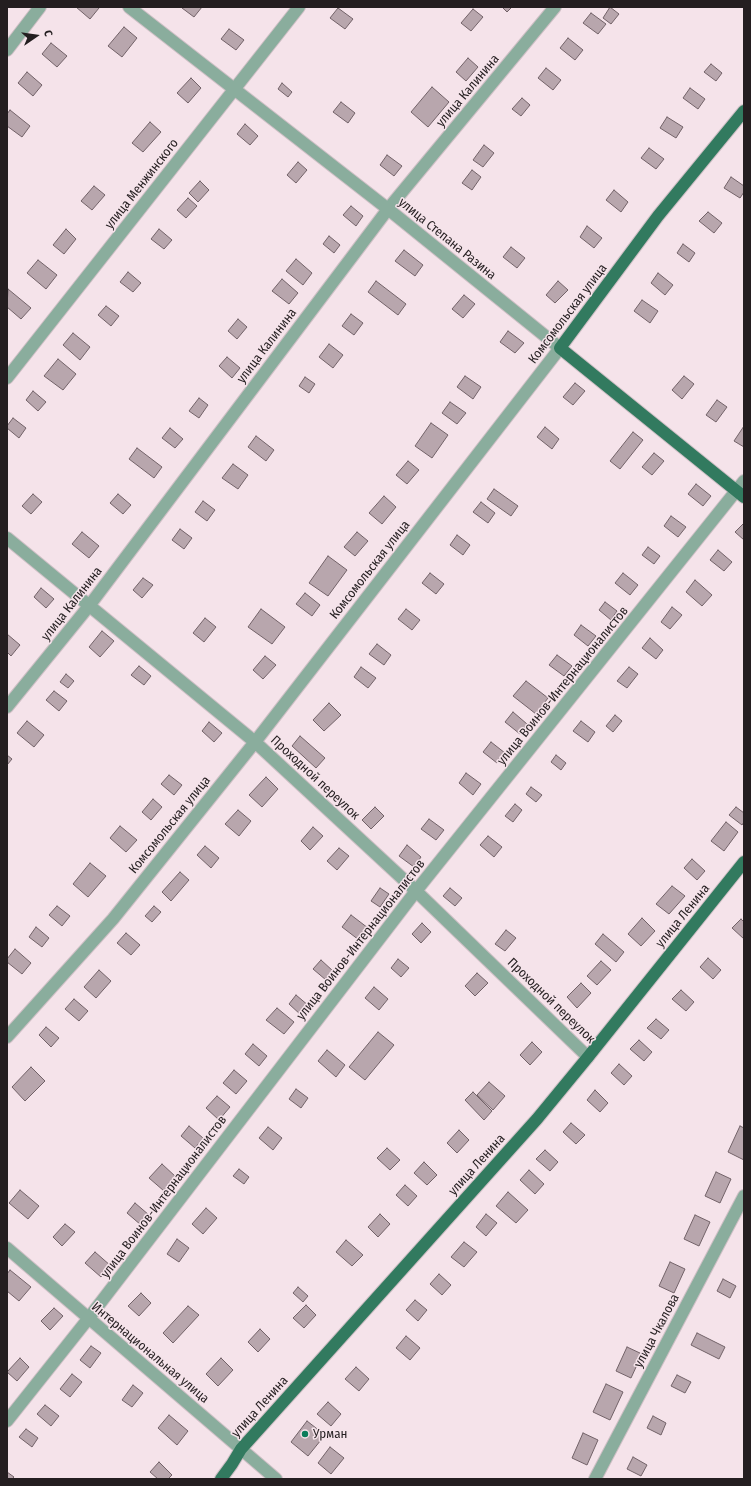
<!DOCTYPE html>
<html>
<head>
<meta charset="utf-8">
<style>
	body { margin:0 }
	#map { position:relative; width:751px; height:1486px; overflow:hidden; background:#f5e3ea; font-family:"Fira Sans Condensed",sans-serif }
	canvas { display:block }
	.frame { position:absolute; inset:0; border:8px solid #241e20; pointer-events:none }
	.north { position:absolute; left:16px; top:16px; width:40px; height:40px; -webkit-text-stroke:3px #f5e3ea; paint-order:stroke; rotate:77deg; font-size:11px; font-weight:700; line-height:16px; text-align:center; color:#241e20 }
	.north::after { content:''; display:block; margin:auto; width:14px; height:18px; background:#241e20; clip-path:polygon(50% 0,100% 100%,50% 72%,0 100%) }
</style>
</head>
<body>
<div id="map">
<canvas width="751" height="1486"></canvas>
<div class="frame"></div>
<div class="north">С</div>
</div>
<script>
const ctx = document.querySelector('canvas').getContext('2d');
ctx.lineJoin = 'round';
function fill(path, color) { ctx.fillStyle = color; ctx.fill(path, 'evenodd'); }
const poly = rows => new Path2D(rows.map(r => 'M' + r).join(''));
function strokePath(path, color, width, dash) { ctx.strokeStyle = color; ctx.lineWidth = width; ctx.lineCap = dash ? 'butt' : 'round'; ctx.setLineDash(dash || []); ctx.stroke(path); }
function label(font, color, halo, rows, align = 'center') {
  ctx.font = font + ' "Fira Sans Condensed",sans-serif'; ctx.lineWidth = 3; ctx.setLineDash([]); ctx.textBaseline = 'middle'; ctx.strokeStyle = halo; ctx.fillStyle = color; for (const [text, x, y, turn = 0] of rows) {
    ctx.save(); ctx.translate(x, y); ctx.rotate((+turn || 0) * Math.PI / 180); ctx.textAlign = isNaN(turn) ? turn : align; if (halo) ctx.strokeText(text, 0, 0); ctx.fillText(text, 0, 0); ctx.restore();
  }
}
const building = poly([
	[76,7,98,7,99,8,90,19,76,7],
	[182,7,202,7,194,17,182,8,182,7],
	[502,7,512,7,507,12,502,7],
	[610,7,619,14,611,24,603,18,610,7],
	[338,8,353,19,345,29,330,18,338,8],
	[473,9,483,17,471,31,461,23,473,9],
	[591,13,606,24,598,34,583,23,591,13],
	[124,27,137,38,122,57,108,46,124,27],
	[229,29,244,40,236,50,221,39,229,29],
	[568,38,583,50,575,60,560,48,568,38],
	[51,43,67,56,57,67,42,54,51,43],
	[468,58,478,67,466,81,456,72,468,58],
	[711,64,722,73,716,81,704,72,711,64],
	[546,68,561,80,553,90,538,78,546,68],
	[27,72,42,85,33,96,18,83,27,72],
	[191,78,201,88,188,103,177,93,191,78],
	[282,83,292,92,288,97,278,89,282,83],
	[432,87,449,102,428,127,411,112,432,87],
	[690,88,705,99,698,109,683,98,690,88],
	[522,98,530,105,521,116,512,109,522,98],
	[341,102,355,113,348,123,333,112,341,102],
	[10,110,30,126,22,137,7,126,7,114,10,110],
	[667,117,683,127,676,138,660,128,667,117],
	[150,122,161,132,143,152,132,143,150,122],
	[245,124,258,136,250,145,237,134,245,124],
	[484,145,494,153,483,167,473,160,484,145],
	[649,148,664,159,656,169,641,158,649,148],
	[387,155,402,166,394,176,380,165,387,155],
	[298,162,307,170,296,183,287,175,298,162],
	[472,170,481,177,472,190,462,183,472,170],
	[731,177,744,186,744,192,740,198,724,188,731,177],
	[200,181,209,190,198,202,189,193,200,181],
	[94,186,105,195,92,210,81,201,94,186],
	[614,190,628,202,621,212,606,200,614,190],
	[188,198,197,206,186,218,177,210,188,198],
	[351,206,363,216,356,226,343,215,351,206],
	[708,212,722,223,714,233,699,221,708,212],
	[587,226,602,238,594,248,580,237,587,226],
	[66,229,76,239,64,254,53,245,66,229],
	[159,229,172,240,164,249,151,239,159,229],
	[329,236,340,245,334,253,323,244,329,236],
	[683,244,695,253,689,262,677,253,683,244],
	[511,247,525,258,517,268,503,257,511,247],
	[404,250,423,265,415,276,395,261,404,250],
	[296,259,312,273,303,285,286,271,296,259],
	[38,260,57,275,46,289,27,273,38,260],
	[128,272,141,283,133,292,120,282,128,272],
	[658,273,673,285,665,295,651,283,658,273],
	[282,279,298,293,289,304,272,291,282,279],
	[376,281,406,304,398,315,368,292,376,281],
	[558,281,568,290,555,303,546,295,558,281],
	[8,289,31,308,21,319,7,307,8,289],
	[464,295,475,304,463,318,452,309,464,295],
	[642,300,658,311,650,323,634,311,642,300],
	[106,306,119,316,111,326,98,315,106,306],
	[351,314,363,323,354,335,342,326,351,314],
	[238,319,247,327,237,339,228,331,238,319],
	[508,331,524,343,515,353,500,342,508,331],
	[73,333,90,347,80,360,63,345,73,333],
	[329,344,343,355,333,368,319,357,329,344],
	[227,357,240,368,232,378,219,366,227,357],
	[58,359,76,374,63,390,44,376,58,359],
	[465,376,481,387,473,399,457,387,465,376],
	[684,376,694,384,682,399,672,390,684,376],
	[305,377,315,384,309,393,299,386,305,377],
	[575,383,585,391,573,405,563,397,575,383],
	[33,391,46,402,38,411,26,400,33,391],
	[199,398,208,405,199,418,189,411,199,398],
	[717,400,727,407,716,422,706,415,717,400],
	[450,402,466,413,457,424,442,413,450,402],
	[13,418,26,428,19,438,7,428,7,426,13,418],
	[431,423,448,435,432,458,415,446,431,423],
	[744,426,744,447,734,441,744,426],
	[545,427,559,439,552,449,537,437,545,427],
	[170,428,183,439,175,448,162,438,170,428],
	[633,432,643,440,620,469,610,461,633,432],
	[256,436,274,450,266,461,248,447,256,436],
	[137,448,162,467,154,478,129,459,137,448],
	[654,453,664,461,652,475,642,467,654,453],
	[408,461,419,470,407,484,396,475,408,461],
	[233,464,248,475,238,489,222,478,233,464],
	[696,484,711,496,703,506,688,494,696,484],
	[494,489,518,506,511,516,487,499,494,489],
	[33,494,42,502,31,514,22,506,33,494],
	[118,494,131,505,123,514,110,503,118,494],
	[384,496,396,507,382,524,369,513,384,496],
	[203,501,215,510,207,521,195,512,203,501],
	[481,502,495,513,488,523,473,512,481,502],
	[671,516,686,527,678,537,664,526,671,516],
	[744,523,744,540,735,532,744,523],
	[180,529,192,538,184,549,172,540,180,529],
	[82,532,99,546,89,558,72,544,82,532],
	[357,532,368,541,355,556,344,547,357,532],
	[457,535,470,545,463,555,450,545,457,535],
	[648,547,660,556,654,564,642,555,648,547],
	[718,550,732,562,724,571,710,560,718,550],
	[328,556,347,570,328,596,309,583,328,556],
	[430,573,444,584,436,594,422,583,430,573],
	[623,573,638,585,630,595,615,583,623,573],
	[143,578,153,585,142,598,133,590,143,578],
	[695,580,712,595,702,606,686,592,695,580],
	[41,588,54,599,46,608,34,597,41,588],
	[305,593,320,605,312,616,296,604,305,593],
	[605,602,617,611,611,620,599,610,605,602],
	[672,607,682,615,670,629,661,622,672,607],
	[261,609,285,627,272,644,248,627,261,609],
	[406,609,420,620,412,630,398,619,406,609],
	[205,618,216,627,204,642,193,633,205,618],
	[581,625,596,636,588,646,574,635,581,625],
	[102,631,114,641,100,657,89,647,102,631],
	[7,634,20,645,11,656,7,652,7,634],
	[650,638,663,650,656,659,642,648,650,638],
	[377,644,391,655,384,665,369,654,377,644],
	[557,655,572,666,564,676,549,665,557,655],
	[265,656,276,665,263,679,253,670,265,656],
	[139,666,151,676,144,685,131,675,139,666],
	[361,667,376,678,368,688,354,677,361,667],
	[629,667,638,674,627,688,617,681,629,667],
	[66,674,74,681,68,688,60,682,66,674],
	[526,681,548,698,536,714,513,696,526,681],
	[54,691,67,701,59,711,46,700,54,691],
	[329,703,341,715,324,731,313,720,329,703],
	[513,712,527,724,520,734,505,722,513,712],
	[615,715,622,721,613,732,606,726,615,715],
	[27,721,44,735,34,747,17,733,27,721],
	[581,721,595,732,588,742,573,731,581,721],
	[209,722,222,733,214,742,202,731,209,722],
	[300,736,325,758,316,768,292,746,300,736],
	[491,742,505,753,497,763,483,752,491,742],
	[7,755,12,759,7,765,7,755],
	[556,755,566,763,561,770,551,762,556,755],
	[466,773,481,784,473,795,459,783,466,773],
	[169,775,182,785,174,795,161,784,169,775],
	[266,777,278,789,262,807,249,795,266,777],
	[531,787,542,795,536,802,526,794,531,787],
	[153,799,162,807,151,820,142,812,153,799],
	[515,804,522,810,513,822,505,816,515,804],
	[375,807,384,816,371,829,362,820,375,807],
	[736,807,744,813,744,822,742,825,729,815,736,807],
	[238,810,251,821,239,836,225,824,238,810],
	[429,819,444,830,436,840,421,829,429,819],
	[726,822,738,832,724,851,711,841,726,822],
	[120,826,137,840,126,852,110,838,120,826],
	[313,827,323,836,310,850,301,841,313,827],
	[488,836,502,847,494,857,480,845,488,836],
	[407,845,421,857,414,867,399,856,407,845],
	[205,846,219,858,211,868,197,855,205,846],
	[339,848,349,856,337,870,327,861,339,848],
	[692,859,705,871,697,880,684,868,692,859],
	[90,863,106,876,88,897,73,884,90,863],
	[180,872,189,880,171,901,162,892,180,872],
	[672,886,685,896,669,914,656,904,672,886],
	[380,888,389,894,380,907,371,901,380,888],
	[450,888,462,898,455,906,443,896,450,888],
	[57,906,70,916,62,926,49,915,57,906],
	[154,906,161,912,152,922,145,916,154,906],
	[351,915,368,928,359,940,342,927,351,915],
	[642,918,655,931,641,946,628,934,642,918],
	[741,919,744,922,744,939,732,928,741,919],
	[422,923,431,932,421,943,412,934,422,923],
	[36,927,49,938,42,947,29,937,36,927],
	[506,930,516,938,505,951,495,944,506,930],
	[126,933,140,945,131,955,117,943,126,933],
	[603,934,624,952,616,962,595,944,603,934],
	[15,949,31,963,22,974,7,962,7,959,15,949],
	[708,958,721,970,713,979,700,967,708,958],
	[398,959,409,968,401,977,391,968,398,959],
	[321,960,333,971,326,980,313,969,321,960],
	[601,961,611,970,597,985,587,976,601,961],
	[99,970,111,981,96,998,84,987,99,970],
	[477,973,488,983,475,996,465,986,477,973],
	[581,983,591,993,577,1008,567,997,581,983],
	[374,987,388,999,379,1010,365,998,374,987],
	[681,990,694,1002,686,1011,672,999,681,990],
	[296,995,309,1006,301,1015,289,1004,296,995],
	[74,999,88,1011,79,1021,65,1009,74,999],
	[277,1008,294,1022,284,1034,266,1020,277,1008],
	[656,1019,669,1030,661,1039,647,1028,656,1019],
	[46,1027,59,1038,51,1047,39,1035,46,1027],
	[378,1032,394,1045,365,1080,349,1067,378,1032],
	[639,1040,652,1052,644,1061,630,1049,639,1040],
	[532,1042,542,1052,530,1065,520,1055,532,1042],
	[253,1044,267,1056,259,1066,245,1054,253,1044],
	[327,1050,345,1065,336,1077,318,1061,327,1050],
	[619,1064,632,1076,624,1085,611,1073,619,1064],
	[31,1067,45,1081,25,1101,12,1087,31,1067],
	[234,1070,247,1081,236,1094,223,1083,234,1070],
	[489,1082,505,1096,493,1110,477,1095,489,1082],
	[296,1089,308,1098,301,1108,289,1099,296,1089],
	[595,1090,608,1103,600,1112,587,1100,595,1090],
	[473,1092,492,1111,484,1120,465,1100,473,1092],
	[217,1096,230,1107,219,1120,206,1108,217,1096],
	[571,1123,585,1135,576,1144,563,1132,571,1123],
	[189,1126,203,1138,195,1148,181,1136,189,1126],
	[740,1126,744,1128,744,1160,728,1152,740,1126],
	[268,1127,282,1138,273,1150,259,1138,268,1127],
	[459,1130,469,1140,457,1153,447,1143,459,1130],
	[387,1148,400,1160,390,1170,377,1158,387,1148],
	[545,1150,558,1162,550,1171,536,1159,545,1150],
	[424,1162,437,1175,427,1185,414,1173,424,1162],
	[162,1164,176,1177,164,1191,149,1178,162,1164],
	[239,1169,249,1177,244,1184,233,1176,239,1169],
	[529,1170,544,1184,535,1194,520,1180,529,1170],
	[716,1172,731,1179,720,1203,705,1196,716,1172],
	[405,1185,417,1196,408,1206,396,1195,405,1185],
	[20,1190,39,1206,28,1219,9,1203,20,1190],
	[508,1192,528,1210,516,1223,496,1206,508,1192],
	[135,1203,149,1215,141,1225,127,1213,135,1203],
	[206,1208,217,1218,203,1234,192,1224,206,1208],
	[380,1214,390,1224,378,1237,368,1227,380,1214],
	[486,1214,497,1223,486,1236,476,1227,486,1214],
	[695,1215,710,1222,699,1246,684,1239,695,1215],
	[65,1224,75,1232,62,1246,53,1237,65,1224],
	[177,1239,189,1248,179,1262,167,1254,177,1239],
	[346,1240,363,1255,352,1266,336,1252,346,1240],
	[464,1242,477,1252,464,1267,451,1257,464,1242],
	[95,1252,111,1266,101,1277,85,1263,95,1252],
	[670,1262,685,1269,674,1293,659,1286,670,1262],
	[10,1270,31,1287,19,1301,7,1291,7,1274,10,1270],
	[439,1274,451,1285,442,1295,430,1284,439,1274],
	[723,1279,736,1286,730,1298,717,1291,723,1279],
	[298,1287,308,1296,303,1302,293,1293,298,1287],
	[141,1293,151,1303,139,1316,128,1306,141,1293],
	[415,1300,427,1310,418,1321,406,1310,415,1300],
	[306,1305,316,1315,304,1328,293,1318,306,1305],
	[188,1306,199,1315,173,1343,163,1333,188,1306],
	[54,1308,63,1316,50,1330,41,1321,54,1308],
	[260,1329,270,1339,258,1352,248,1342,260,1329],
	[697,1333,725,1347,719,1359,691,1345,697,1333],
	[406,1336,420,1348,410,1360,396,1348,406,1336],
	[91,1346,101,1353,90,1368,80,1360,91,1346],
	[627,1347,642,1354,631,1378,616,1371,627,1347],
	[20,1358,29,1367,17,1381,7,1372,20,1358],
	[221,1358,233,1370,218,1386,206,1374,221,1358],
	[356,1367,369,1379,359,1391,345,1379,356,1367],
	[72,1374,82,1382,70,1397,60,1389,72,1374],
	[677,1375,691,1382,685,1393,671,1386,677,1375],
	[606,1384,623,1392,610,1420,593,1412,606,1384],
	[133,1385,143,1393,132,1407,122,1400,133,1385],
	[328,1402,341,1414,331,1426,317,1414,328,1402],
	[45,1405,59,1416,51,1426,37,1414,45,1405],
	[169,1415,188,1431,177,1445,158,1428,169,1415],
	[653,1416,666,1423,661,1435,647,1428,653,1416],
	[307,1421,325,1435,308,1456,291,1442,307,1421],
	[26,1429,38,1438,32,1447,19,1437,26,1429],
	[583,1433,598,1440,587,1465,572,1458,583,1433],
	[330,1447,344,1458,331,1474,318,1463,330,1447],
	[633,1457,647,1465,641,1476,627,1469,633,1457],
	[159,1462,172,1475,168,1479,158,1479,150,1472,159,1462],
	[7,1472,14,1477,12,1479,7,1479,7,1472]
]);
fill(building, '#b8a6ad');
strokePath(building, '#726268', 1);
const minor = poly([
	[7,50,40,7],
	[7,378,299,7],
	[7,538,255,742,416,891,588,1057],
	[7,707,89,606,388,209,555,7],
	[7,1037,113,919,255,742,560,348,388,209,129,7],
	[7,1248,276,1479],
	[7,1421,88,1319,416,891,744,481],
	[595,1479,744,1196]
]);
const major = poly([
	[744,111,658,216,560,348,744,497],
	[221,1479,232,1464,241,1449,537,1119,588,1057,744,862]
]);
strokePath(minor, '#cfc0c6', 14);
strokePath(major, '#cfc0c6', 14);
strokePath(minor, '#8aad9d', 12);
strokePath(major, '#327a5f', 12);
for (const [x, y, r, color] of [
	[305,1434,4,"#097d5b"]
]) { const dot = new Path2D(); dot.arc(x, y, r, 0, 2 * Math.PI); ctx.fillStyle = color; ctx.fill(dot); strokePath(dot, '#f5e3ea', 1.5); }
label('13px', '#241e20', '#f5e3ea', [
	["улица Калинина",468,91,-50],
	["улица Менжинского",142,184,-52],
	["улица Степана Разина",447,239,39],
	["Комсомольская улица",568,314,-53],
	["улица Калинина",267,346,-53],
	["Комсомольская улица",370,570,-52],
	["улица Калинина",72,604,-52],
	["улица Воинов-Интернационалистов",563,686,-51],
	["Проходной переулок",315,778,43],
	["Комсомольская улица",170,825,-51],
	["улица Ленина",683,916,-51],
	["улица Воинов-Интернационалистов",361,940,-52],
	["Проходной переулок",551,1001,44],
	["улица Ленина",477,1165,-48],
	["улица Воинов-Интернационалистов",164,1197,-53],
	["улица Чкалова",657,1331,-62],
	["Интернациональная улица",150,1353,40],
	["улица Ленина",260,1407,-48]
]);
label('13px', '#241e20', '#f5e3ea', [
	["Урман",313,1434]
], 'left');
</script>
</body>
</html>
